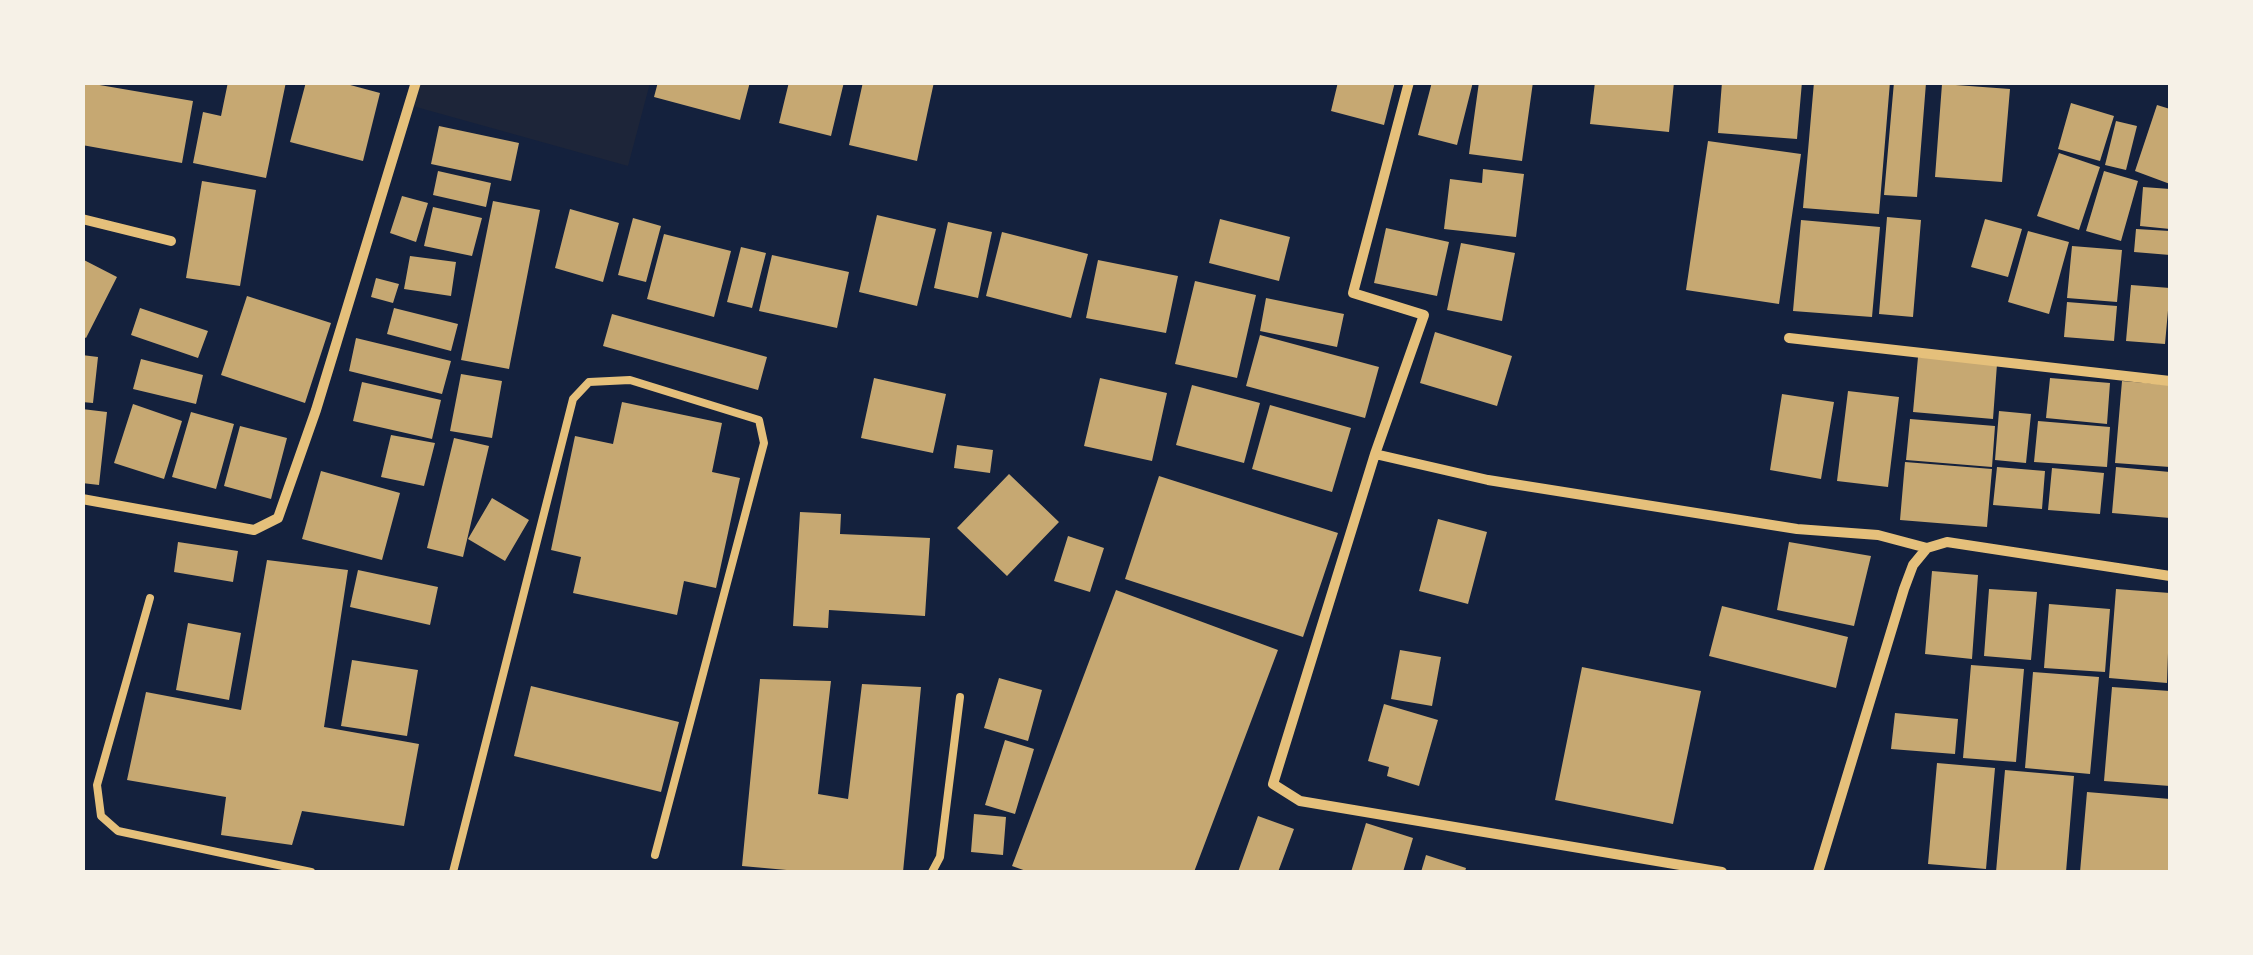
<!DOCTYPE html>
<html>
<head>
<meta charset="utf-8">
<style>
	body { margin:0 }
	#map { position:relative; width:2253px; height:955px; overflow:hidden; background:#14213d; font-family:Manrope,sans-serif }
	canvas { display:block }
	.frame { position:absolute; inset:0; border:85px solid #f6f1e7; pointer-events:none }
</style>
</head>
<body>
<div id="map">
<canvas width="2253" height="955"></canvas>
<div class="frame"></div>
</div>
<script>
const ctx = document.querySelector('canvas').getContext('2d');
ctx.lineJoin = 'round';
function fill(path, color) { ctx.fillStyle = color; ctx.fill(path, 'evenodd'); }
const poly = rows => new Path2D(rows.map(r => 'M' + r).join(''));
function strokePath(path, color, width, dash) { ctx.strokeStyle = color; ctx.lineWidth = width; ctx.lineCap = dash ? 'butt' : 'round'; ctx.setLineDash(dash || []); ctx.stroke(path); }
fill(poly([
	[417,83,650,83,628,166,409,105]
]), '#1d2539');
fill(poly([
	[82,82,193,101,182,163,82,145],
	[228,82,286,82,266,178,193,163,203,112,221,116],
	[306,82,339,82,380,93,363,161,290,142],
	[658,82,750,82,740,120,654,97],
	[789,82,844,82,831,136,779,123],
	[863,82,934,82,917,161,849,145],
	[1338,82,1395,82,1384,125,1331,111],
	[1432,82,1473,82,1457,145,1418,135],
	[1479,82,1533,82,1522,161,1469,154],
	[1595,82,1674,82,1669,132,1590,124],
	[1722,82,1802,82,1797,139,1718,133],
	[1814,82,1890,82,1879,214,1803,208],
	[1894,82,1926,83,1917,197,1884,195],
	[1942,84,2010,89,2002,182,1935,177],
	[2071,103,2114,116,2100,161,2058,149],
	[2157,105,2170,109,2170,184,2135,171],
	[2116,121,2137,126,2126,170,2105,165],
	[439,126,519,143,511,181,431,164],
	[1708,141,1801,154,1779,304,1686,290],
	[2059,153,2100,167,2079,230,2037,216],
	[1483,169,1524,174,1516,237,1444,229,1450,179,1482,183],
	[438,171,491,183,486,207,433,195],
	[2104,171,2138,181,2121,241,2086,231],
	[202,181,256,190,240,286,186,278],
	[2143,187,2170,189,2170,229,2140,226],
	[402,196,428,203,416,242,390,233],
	[493,201,540,210,509,369,461,360],
	[433,207,482,218,472,256,424,246],
	[570,209,619,223,603,282,555,268],
	[877,215,936,229,917,306,859,292],
	[1887,217,1921,220,1913,317,1879,314],
	[633,218,661,226,646,282,618,275],
	[1220,219,1290,237,1279,281,1209,263],
	[1985,219,2022,229,2008,277,1971,267],
	[1801,220,1880,227,1872,317,1793,311],
	[948,222,992,232,978,298,934,288],
	[1386,228,1449,242,1437,296,1374,283],
	[2136,229,2170,231,2170,255,2134,252],
	[2028,231,2069,242,2049,314,2008,302],
	[1002,232,1088,254,1071,318,986,296],
	[664,234,731,251,714,317,647,299],
	[1461,243,1515,253,1502,321,1447,310],
	[2072,246,2122,250,2117,302,2067,298],
	[741,247,766,253,752,308,727,302],
	[772,255,849,272,837,328,759,311],
	[410,256,456,262,451,296,404,289],
	[82,259,117,277,86,338,82,336],
	[1098,260,1178,276,1166,333,1086,318],
	[376,278,399,284,393,303,371,297],
	[1195,281,1256,295,1237,378,1175,364],
	[2131,285,2170,288,2165,344,2126,341],
	[247,296,331,323,305,403,221,375],
	[1266,298,1344,314,1337,347,1260,331],
	[2067,302,2117,306,2114,341,2064,337],
	[140,308,208,331,198,358,131,335],
	[394,308,458,324,451,351,387,334],
	[612,314,767,357,758,390,603,346],
	[1435,332,1512,356,1497,406,1420,383],
	[1260,335,1379,367,1365,418,1246,386],
	[356,338,451,361,442,394,349,371],
	[82,355,98,357,93,403,82,402],
	[1918,357,1997,364,1993,419,1913,412],
	[141,359,203,375,196,404,133,389],
	[461,374,502,381,492,438,450,431],
	[874,378,946,394,933,453,861,438],
	[1100,378,1167,393,1152,461,1084,446],
	[2050,378,2110,383,2107,424,2046,418],
	[2122,381,2170,385,2170,467,2115,463],
	[362,382,441,400,432,439,353,421],
	[1192,385,1260,403,1244,463,1176,445],
	[1848,391,1899,397,1888,487,1837,481],
	[1782,394,1834,402,1821,479,1770,470],
	[622,402,722,423,712,472,740,478,716,588,684,581,677,615,573,593,581,557,551,550,575,436,613,444],
	[133,404,182,421,164,479,114,463],
	[1270,405,1351,428,1332,492,1252,469],
	[82,409,107,412,99,485,82,483],
	[1999,411,2031,414,2026,463,1995,460],
	[191,412,234,424,216,489,172,477],
	[1910,419,1995,426,1992,467,1906,460],
	[2038,421,2110,427,2107,467,2034,462],
	[240,426,287,438,271,499,224,486],
	[391,435,435,443,424,486,381,477],
	[454,438,489,446,463,557,427,548],
	[957,445,993,450,990,473,954,468],
	[1905,462,1992,469,1987,527,1900,520],
	[1997,467,2045,471,2042,509,1993,505],
	[2116,467,2170,472,2170,518,2112,513],
	[2052,468,2104,473,2100,514,2048,510],
	[321,471,400,493,382,560,302,539],
	[1009,474,1059,522,1007,576,957,528],
	[1159,476,1338,533,1303,637,1125,579],
	[492,498,529,520,505,561,468,539],
	[800,512,841,514,840,534,930,538,925,616,829,610,828,628,793,626],
	[1438,519,1487,532,1468,604,1419,591],
	[1068,536,1104,548,1090,592,1054,581],
	[178,542,238,551,233,582,174,572],
	[1789,542,1871,556,1854,626,1777,610],
	[267,560,348,570,324,727,419,744,404,826,302,811,292,845,221,835,226,797,127,780,146,692,241,710],
	[358,570,438,587,430,625,350,607],
	[1932,571,1978,575,1972,659,1925,654],
	[1989,589,2037,592,2031,660,1984,656],
	[2116,589,2170,593,2167,683,2109,678],
	[1116,590,1278,650,1194,872,1029,872,1012,866],
	[2049,604,2110,609,2105,672,2044,668],
	[1722,606,1848,637,1836,688,1709,656],
	[188,623,241,633,229,700,176,690],
	[1400,650,1441,657,1432,706,1391,699],
	[352,660,418,670,407,736,341,726],
	[1971,665,2024,669,2016,762,1963,758],
	[1582,667,1701,691,1673,824,1555,800],
	[2033,672,2099,677,2090,774,2025,768],
	[999,678,1042,690,1028,741,984,728],
	[760,679,831,681,818,794,848,799,862,684,921,687,903,872,809,872,742,866],
	[531,686,679,722,661,792,514,756],
	[2112,687,2170,691,2170,786,2104,781],
	[1384,704,1438,720,1419,786,1387,776,1389,767,1368,761],
	[1895,713,1958,719,1955,754,1891,749],
	[1005,740,1034,749,1015,814,985,805],
	[1937,763,1995,768,1986,869,1928,864],
	[2005,770,2074,776,2066,872,1996,872],
	[2087,792,2170,799,2170,872,2080,872],
	[974,814,1006,817,1003,855,971,852],
	[1258,816,1294,829,1278,872,1238,872],
	[1366,823,1413,838,1403,872,1351,872],
	[1426,855,1466,868,1465,872,1421,872]
]), '#c6a872');
strokePath(poly([
	[150,598,97,785,101,816,118,831,311,872],
	[453,872,573,399,589,382,630,380,759,420,764,443,655,855],
	[932,872,940,857,960,697]
]), '#e5c07b', 8);
strokePath(poly([
	[1409,82,1353,293,1424,315,1375,454,1273,784,1300,801,1722,872],
	[82,219,171,241],
	[1789,338,2170,381],
	[1375,454,1488,480,1797,529,1878,535,1927,548,1947,542,2170,576],
	[82,499,254,530,278,518,316,410,416,82],
	[1818,872,1904,589,1913,565,1927,548]
]), '#e5c07b', 10);
</script>
</body>
</html>
